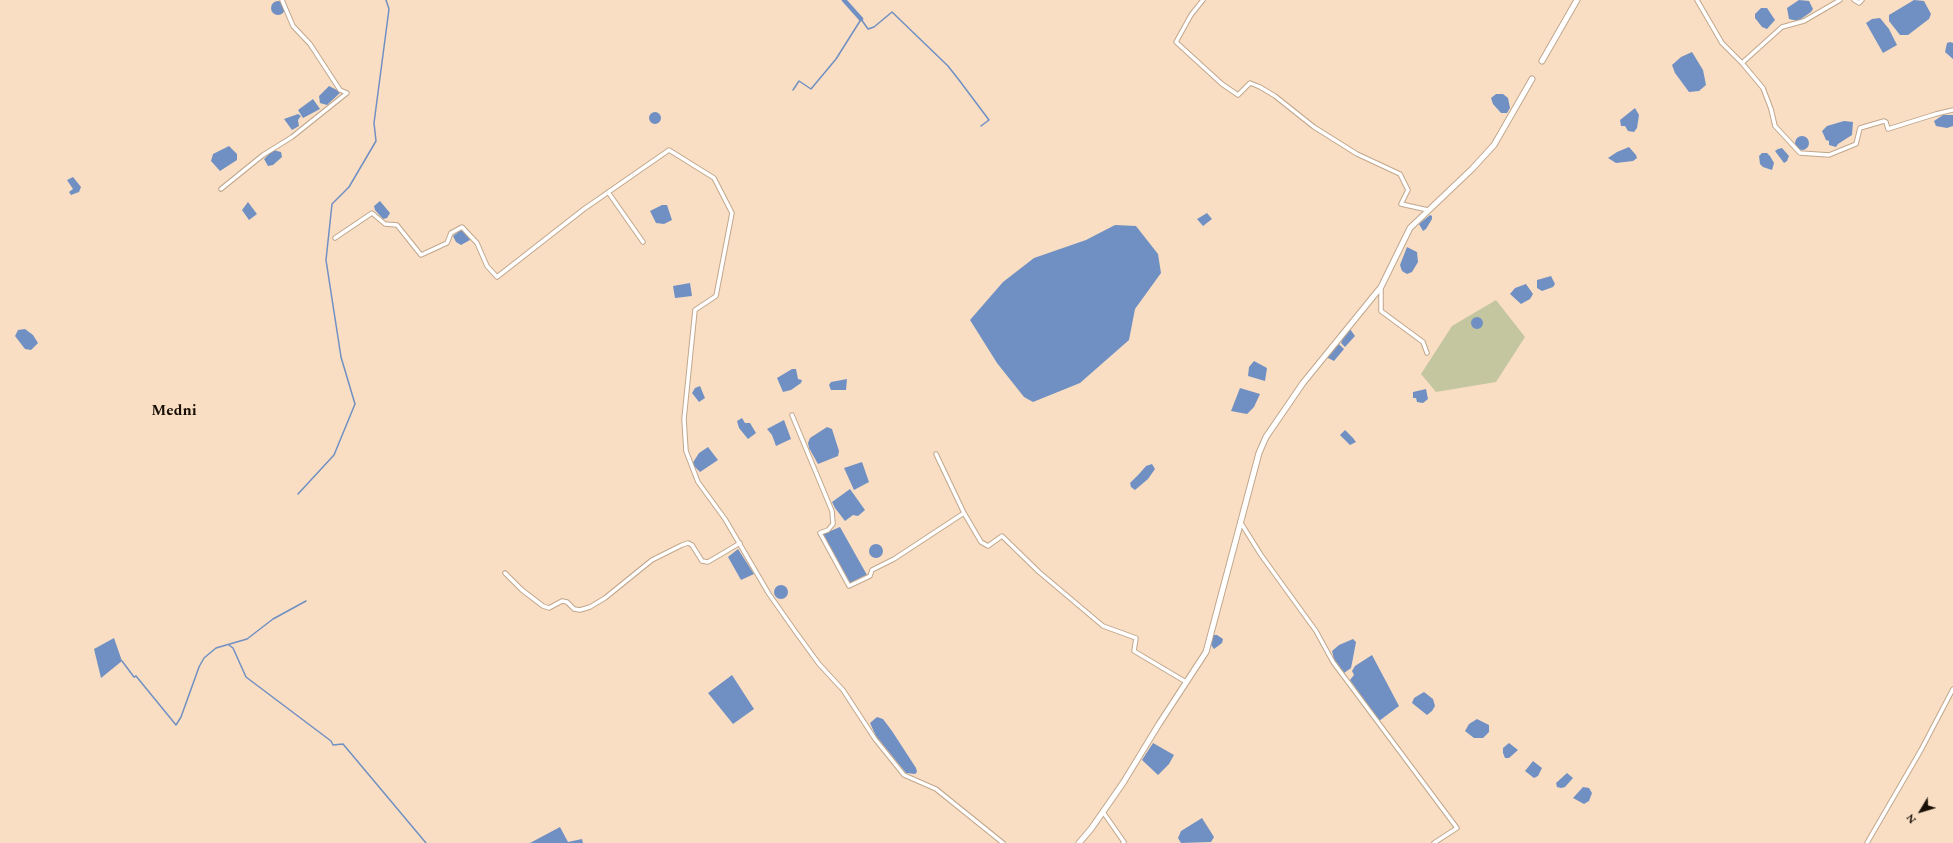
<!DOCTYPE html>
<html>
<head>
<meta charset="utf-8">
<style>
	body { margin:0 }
	#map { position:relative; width:1953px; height:843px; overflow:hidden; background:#f9dec3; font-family:Spectral,serif }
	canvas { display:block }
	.north { position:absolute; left:1901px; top:791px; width:40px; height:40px; -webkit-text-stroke:3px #f9dec3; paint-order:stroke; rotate:232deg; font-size:11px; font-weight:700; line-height:16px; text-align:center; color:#170e05 }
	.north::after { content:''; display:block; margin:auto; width:14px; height:18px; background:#170e05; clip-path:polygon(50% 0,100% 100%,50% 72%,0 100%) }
</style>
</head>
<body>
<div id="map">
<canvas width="1953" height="843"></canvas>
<div class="north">N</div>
</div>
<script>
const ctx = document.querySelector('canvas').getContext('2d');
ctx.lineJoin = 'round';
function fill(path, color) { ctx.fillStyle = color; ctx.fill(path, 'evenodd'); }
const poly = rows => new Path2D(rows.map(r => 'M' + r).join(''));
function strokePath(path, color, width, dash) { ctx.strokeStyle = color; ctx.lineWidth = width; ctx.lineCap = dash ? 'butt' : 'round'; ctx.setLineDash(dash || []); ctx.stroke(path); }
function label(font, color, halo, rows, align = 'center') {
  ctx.font = font + ' Spectral,serif'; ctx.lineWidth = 3.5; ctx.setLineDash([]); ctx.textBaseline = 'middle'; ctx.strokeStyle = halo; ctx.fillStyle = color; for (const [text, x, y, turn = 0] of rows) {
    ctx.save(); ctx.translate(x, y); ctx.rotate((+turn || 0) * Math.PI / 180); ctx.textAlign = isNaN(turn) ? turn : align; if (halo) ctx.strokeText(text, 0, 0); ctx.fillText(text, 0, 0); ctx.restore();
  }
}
fill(poly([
	[1496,300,1525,337,1496,382,1436,392,1421,374,1452,326]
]), '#c3c69f');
fill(poly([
	[1799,0,1809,1,1813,9,1811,12,1798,21,1789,19,1787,8],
	[1914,0,1924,1,1931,14,1929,19,1908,35,1900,35,1889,21,1889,15],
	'271 8a7 7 0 1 1 14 0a7 7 0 1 1-14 0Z',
	[1761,8,1767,8,1775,20,1767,29,1762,27,1755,18,1755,14],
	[1880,18,1889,29,1897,45,1883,53,1866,23,1872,19],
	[1950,42,1953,43,1953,59,1945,52,1947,43],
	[1692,52,1703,70,1706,85,1699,91,1689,92,1675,73,1672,65,1681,57],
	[329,86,341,92,327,105,320,103,319,96],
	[1496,94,1503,94,1508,98,1510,108,1507,113,1501,113,1493,104,1491,98],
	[313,99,320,109,303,118,298,110],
	[1635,108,1639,115,1637,128,1634,132,1628,131,1625,126,1621,126,1620,120],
	'649 118a6 6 0 1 1 12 0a6 6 0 1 1-12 0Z',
	[298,114,301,116,298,120,299,126,292,130,284,119],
	[1943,115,1953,115,1953,126,1947,128,1936,126,1934,121],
	[1844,121,1853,122,1852,135,1838,144,1836,147,1829,145,1829,141,1826,140,1822,131,1827,126],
	'1795 143a7 7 0 1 1 14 0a7 7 0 1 1-14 0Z',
	[229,146,237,154,237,160,220,171,211,161,213,154],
	[1629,147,1636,155,1637,158,1633,161,1616,163,1608,158,1617,152],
	[1782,148,1789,156,1787,161,1784,163,1775,151,1778,149],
	[273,150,281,152,282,157,273,165,268,166,264,159],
	[1762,153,1767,153,1770,156,1774,163,1772,170,1763,167,1760,164,1759,156],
	[73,177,81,187,79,192,71,195,69,192,73,189,67,180],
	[380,201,390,213,387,218,383,219,375,210,374,206],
	[248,202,257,214,249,220,242,210],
	[662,205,667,205,672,220,664,224,656,223,650,211],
	[1207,213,1212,219,1203,226,1197,219],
	[1430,215,1432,216,1432,219,1426,229,1423,231,1419,224],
	[1115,225,1136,226,1158,254,1161,273,1135,309,1129,340,1080,383,1033,402,1024,397,997,363,970,320,1003,282,1034,258,1086,240],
	[461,230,465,231,470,240,461,245,456,242,453,236],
	[1407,247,1417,252,1418,262,1412,272,1407,274,1402,271,1400,265],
	[1551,276,1555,284,1553,287,1542,291,1537,288,1537,280],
	[690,283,692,296,675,298,673,286],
	[1526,284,1533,294,1530,299,1521,304,1510,294,1515,288],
	'1471 323a6 6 0 1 1 12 0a6 6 0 1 1-12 0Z',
	[25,329,33,335,38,343,31,350,25,349,15,336,18,330],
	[1350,329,1355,336,1345,347,1341,343,1344,335],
	[1339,344,1344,349,1334,361,1326,357],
	[1254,361,1267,368,1265,381,1248,376,1249,367],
	[792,369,796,369,798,379,802,380,801,383,791,390,783,392,777,378],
	[847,379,846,390,831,390,829,385,831,382],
	[700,386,705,398,699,402,692,393,695,388],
	[1240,388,1260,394,1254,407,1247,414,1231,411],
	[1426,389,1428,399,1423,403,1417,402,1416,398,1413,398,1413,392],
	[742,418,745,423,750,423,756,433,748,439,739,428,737,421],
	[784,420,791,439,776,446,772,435,767,429],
	[827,427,832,429,839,451,838,456,818,464,809,448,808,443,810,438],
	[1345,430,1353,438,1356,442,1350,445,1340,435],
	[708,447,718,460,700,472,692,464,699,453],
	[862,462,869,482,854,490,844,468],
	[1152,464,1155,469,1148,479,1135,490,1131,487,1130,483,1140,473,1146,466],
	[850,489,865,510,858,516,853,515,845,521,835,508,832,502],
	[840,527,867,575,850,583,823,534],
	'869 551a7 7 0 1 1 14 0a7 7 0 1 1-14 0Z',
	[738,549,754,574,741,580,728,557],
	'774 592a7 7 0 1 1 14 0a7 7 0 1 1-14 0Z',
	[1211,635,1217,635,1223,639,1222,643,1214,649,1209,642],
	[114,638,122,661,101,678,94,649],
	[1353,639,1356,642,1353,658,1351,668,1344,673,1334,659,1332,651,1339,645],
	[1372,655,1399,706,1379,721,1350,680,1354,675,1352,671,1355,666],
	[732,675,754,709,733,724,708,693],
	[1424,692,1433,699,1435,706,1432,711,1427,715,1412,703,1414,698],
	[877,717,883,719,892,731,916,768,917,772,915,774,906,773,876,736,870,723],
	[1477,719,1489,725,1489,732,1483,738,1474,738,1465,731,1469,724],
	[1153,743,1174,755,1169,764,1158,775,1142,760],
	[1509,743,1518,750,1509,758,1505,758,1503,753,1503,748],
	[1533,761,1542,768,1538,776,1534,778,1525,771],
	[1567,773,1573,778,1565,787,1561,788,1557,787,1556,783],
	[1583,787,1589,788,1592,793,1589,801,1584,804,1573,798],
	[1202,818,1214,837,1211,842,1181,843,1178,838,1181,831],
	[560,827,568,842,582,839,583,843,530,843]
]), '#7090c3');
strokePath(poly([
	[861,19,868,29,874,27,892,12,948,66,959,80,989,120,981,126],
	[793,90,799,81,811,89,836,59,860,21,859,15],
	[298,494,334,455,355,404,341,357,326,260,332,204,349,187,376,141,374,123,389,9,386,0],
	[229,645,233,648,246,677,331,741,333,745,343,744,426,843],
	[122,661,134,677,136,676,176,725,181,717,199,667,204,658,216,648,247,639,273,619,306,601]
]), '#7090c3', 1.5);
strokePath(poly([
	[844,0,861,19]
]), '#7090c3', 4.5);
const street = poly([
	[1203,0,1191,15,1176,42,1222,84,1238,95,1250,83,1260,87,1275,96,1314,127,1357,154,1400,174,1408,190,1401,204,1428,210],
	[1697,0,1722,43,1742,63,1763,88,1771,109,1775,126,1800,153,1829,155,1856,144,1860,128,1884,121,1886,122,1888,129,1936,114,1953,110],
	[1854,0,1859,3,1862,0],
	[1742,63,1782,27,1804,21,1840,0],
	[221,189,263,155,292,137,347,93,340,90,310,44,293,26,282,0],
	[608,192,643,242],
	[335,238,372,213,385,224,397,225,421,255,447,243,451,233,462,227,477,243,487,266,497,277,584,209,669,150,714,178,732,213,716,296,695,310,684,419,686,451,698,482,725,519,769,594,795,631,819,664,843,690,875,739,904,775,936,789,1003,843],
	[1381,287,1381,311,1423,342,1427,353],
	[792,415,832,511,833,524,828,530,820,533,849,586,870,576,872,570,894,559,964,513,981,542,988,546,1002,536,1039,572,1103,626,1136,638,1134,651,1186,682],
	[936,454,964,513],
	[1241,523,1261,555,1316,631,1333,662,1457,828,1434,843],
	[505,573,522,590,543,606,549,608,562,601,567,602,574,609,580,610,590,607,605,598,652,560,682,545,688,543,692,545,702,561,708,562,740,543],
	[1103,812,1124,842,1123,843],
	[1867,843,1921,750,1953,689]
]);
const secondary = poly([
	[1542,61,1577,0],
	[1079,843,1091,829,1123,783,1159,724,1206,652,1259,453,1266,437,1303,383,1381,287,1410,228,1472,169,1494,145,1532,79]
]);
strokePath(street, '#c0a78d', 5.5);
strokePath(secondary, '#c0a78d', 7);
strokePath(street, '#fff', 3.5);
strokePath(secondary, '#fff', 5);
label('bold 15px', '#170e05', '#f9dec3', [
	["Medni",174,412]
]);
</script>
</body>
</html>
